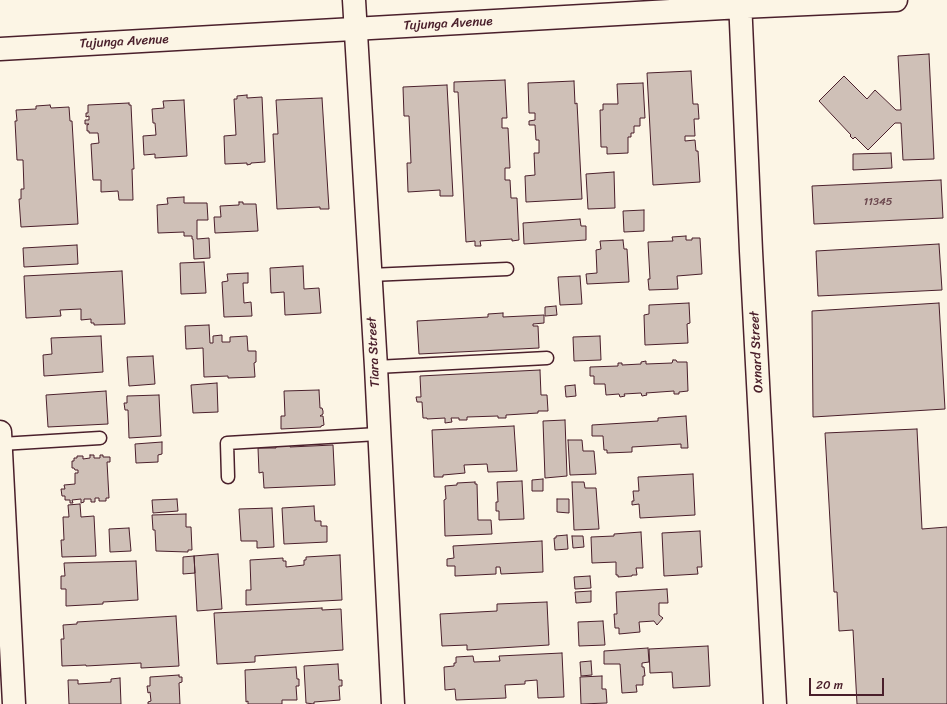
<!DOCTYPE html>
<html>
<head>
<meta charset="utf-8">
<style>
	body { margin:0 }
	#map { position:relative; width:947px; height:704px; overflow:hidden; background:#fcf5e5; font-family:Sriracha,sans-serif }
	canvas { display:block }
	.scale { position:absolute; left:809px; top:678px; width:75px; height:18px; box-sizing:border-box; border:2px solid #4a1f2b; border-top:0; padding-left:5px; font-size:12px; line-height:14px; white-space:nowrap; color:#4a1f2b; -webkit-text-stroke:3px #fcf5e5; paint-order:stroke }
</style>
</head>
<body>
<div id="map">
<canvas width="947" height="704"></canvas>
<div class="scale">20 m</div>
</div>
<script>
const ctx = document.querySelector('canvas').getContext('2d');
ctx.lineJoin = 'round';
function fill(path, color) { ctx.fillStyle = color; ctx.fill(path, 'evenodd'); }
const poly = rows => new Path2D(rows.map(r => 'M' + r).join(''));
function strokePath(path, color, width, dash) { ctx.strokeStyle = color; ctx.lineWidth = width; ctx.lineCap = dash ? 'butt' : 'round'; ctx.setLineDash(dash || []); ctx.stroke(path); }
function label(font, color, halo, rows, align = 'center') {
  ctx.font = font + ' Sriracha,sans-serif'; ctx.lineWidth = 3.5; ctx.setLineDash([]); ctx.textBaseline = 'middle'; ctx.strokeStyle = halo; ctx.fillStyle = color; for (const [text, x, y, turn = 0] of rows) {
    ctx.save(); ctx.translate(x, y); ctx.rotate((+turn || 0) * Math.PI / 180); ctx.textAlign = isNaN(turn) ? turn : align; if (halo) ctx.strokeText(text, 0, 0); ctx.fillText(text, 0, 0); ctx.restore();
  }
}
const building = poly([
	[929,54,934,159,903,160,901,123,895,123,868,150,855,137,853,139,850,136,851,135,819,101,844,76,867,99,875,90,896,110,901,110,898,56,929,54],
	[691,71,693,104,698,104,699,119,694,119,695,136,685,136,685,141,695,140,696,151,698,151,700,182,653,185,647,73,691,71],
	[505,80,507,118,502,118,502,128,508,128,510,168,505,168,505,180,510,180,511,198,517,198,519,240,512,241,512,239,480,241,481,246,475,246,475,241,466,242,458,92,454,92,454,82,505,80],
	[574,81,575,104,577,103,582,199,526,202,525,176,535,175,534,153,539,153,539,140,536,140,535,125,529,125,529,121,535,120,535,113,529,113,528,83,574,81],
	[643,83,645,118,640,118,640,126,634,126,634,133,631,133,631,137,628,137,628,153,607,154,607,147,601,147,600,110,603,110,603,104,618,104,617,84,643,83],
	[447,85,453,196,440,196,440,190,408,192,407,163,411,163,409,116,404,116,403,87,447,85],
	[247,95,247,98,262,97,265,162,251,163,251,164,247,165,247,163,225,164,224,136,236,135,234,99,237,99,237,96,247,95],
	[322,98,329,209,320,209,320,207,277,209,273,134,278,134,276,100,322,98],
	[184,100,187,156,155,158,155,154,144,155,143,136,156,135,155,123,153,123,152,109,164,108,163,101,184,100],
	[129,103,129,105,131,105,134,169,132,169,133,200,119,200,118,191,101,192,101,180,93,180,91,144,99,143,98,133,89,133,89,131,87,131,87,125,89,124,85,124,85,120,89,120,89,116,86,117,86,113,88,113,88,105,129,103],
	[50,105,51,108,69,107,70,121,72,121,78,224,21,227,19,199,21,199,21,189,24,189,23,160,17,160,15,121,17,121,16,110,36,109,36,106,50,105],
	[891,153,892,168,853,170,853,154,891,153],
	[614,172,615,208,588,209,586,174,614,172],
	[941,180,943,218,814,224,812,186,941,180],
	[184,197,184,203,207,203,208,220,197,220,197,239,209,238,210,258,194,259,193,239,192,239,192,236,184,236,184,232,158,233,157,205,168,204,167,198,184,197],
	[239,202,243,202,243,204,256,204,258,231,215,233,214,217,221,217,220,206,239,205,239,202],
	[644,210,644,231,624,232,623,211,644,210],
	[580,219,581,226,586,226,586,240,524,244,523,223,580,219],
	[686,236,686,240,692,240,692,238,700,238,702,274,677,276,678,289,649,290,648,279,650,279,648,242,673,241,672,237,686,236],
	[623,240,624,249,627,249,629,282,587,284,586,274,597,273,596,250,601,249,600,241,623,240],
	[939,244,942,290,818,296,816,251,939,244],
	[77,245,78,264,24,267,23,248,77,245],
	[204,262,206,293,181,294,180,263,204,262],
	[303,266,304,289,319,288,321,313,285,315,284,292,271,293,270,268,303,266],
	[122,271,125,324,94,325,94,323,91,323,91,319,81,320,81,309,60,310,61,316,26,318,24,276,122,271],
	[248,273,248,283,243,283,244,303,251,302,252,316,224,317,222,282,228,281,227,274,248,273],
	[580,276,582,304,560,305,558,277,580,276],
	[689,303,690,323,687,324,688,343,645,345,644,315,649,314,649,305,689,303],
	[939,303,945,409,813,417,812,311,939,303],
	[556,306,557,315,545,316,545,307,556,306],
	[503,313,503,317,544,315,544,323,533,324,533,326,538,326,539,348,419,354,417,321,488,317,488,314,503,313],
	[209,325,210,343,213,343,213,336,222,335,222,342,230,342,230,337,247,336,248,351,256,351,256,362,254,363,255,377,228,378,228,376,204,377,203,348,186,349,185,326,209,325],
	[101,336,103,372,44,376,43,355,52,354,51,338,101,336],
	[600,336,601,360,574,361,573,337,600,336],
	[153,356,155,384,129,386,127,357,153,356],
	[673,360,676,360,677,362,687,362,688,391,679,392,679,394,674,394,674,391,646,393,647,395,642,396,641,393,624,394,625,396,620,397,619,394,606,395,605,384,594,384,594,376,590,376,590,367,618,366,618,363,622,363,622,365,641,364,641,362,646,361,646,364,672,363,673,360],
	[540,370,541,395,547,395,548,411,538,411,538,413,506,415,506,418,498,418,498,416,467,417,467,420,459,420,459,418,451,418,452,422,445,423,445,418,427,419,427,418,423,418,422,402,417,402,416,397,421,397,420,376,540,370],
	[217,383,218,412,193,413,191,385,217,383],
	[575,385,576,396,566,397,565,386,575,385],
	[319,390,320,408,322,408,323,411,323,414,320,416,323,416,324,425,321,426,321,427,281,429,281,416,285,416,284,391,319,390],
	[106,391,108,424,48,427,46,395,106,391],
	[159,395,161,436,129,438,128,410,125,410,124,403,127,403,127,396,159,395],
	[686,416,688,448,681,448,681,444,632,447,632,452,607,453,607,450,604,450,603,436,592,436,592,425,658,421,658,418,686,416],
	[565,420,567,476,545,478,543,421,565,420],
	[514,426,517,471,488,472,487,464,464,465,465,473,443,475,443,477,434,477,432,430,514,426],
	[917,429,922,529,947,527,947,704,857,704,853,630,839,631,837,592,834,592,825,433,917,429],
	[568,440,582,440,583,451,594,451,596,474,570,475,568,440],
	[162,442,162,454,158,455,158,462,136,463,135,444,162,442],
	[290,444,290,447,333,445,335,485,264,488,263,472,259,473,258,448,276,448,276,445,290,444],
	[90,455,94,455,94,458,100,458,100,455,103,455,103,457,110,457,110,462,107,462,109,498,106,498,106,501,99,501,99,498,95,498,95,502,91,502,91,499,84,499,84,502,81,503,81,499,72,500,73,503,70,503,70,500,65,500,65,496,62,496,61,489,65,489,64,485,75,484,75,473,78,473,78,470,75,470,74,468,72,468,72,461,74,461,74,458,77,458,77,456,83,456,83,459,90,458,90,455],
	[693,474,695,515,640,518,639,504,632,505,632,501,634,501,633,491,639,491,638,477,693,474],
	[543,479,543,491,532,491,532,480,543,479],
	[522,481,524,519,499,520,499,511,496,511,496,502,498,502,497,482,522,481],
	[475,482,475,484,477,484,478,520,491,520,492,534,445,536,444,500,446,499,445,486,457,485,457,483,475,482],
	[572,482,584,482,585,488,596,488,599,529,574,530,572,482],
	[177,499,178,511,153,513,152,500,177,499],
	[557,499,569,499,569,513,557,512,557,499],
	[80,504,81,517,94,516,96,556,62,557,61,540,64,540,63,517,69,517,68,505,80,504],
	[314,506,315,521,321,521,321,526,327,526,327,542,284,544,282,508,314,506],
	[272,508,274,547,257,548,257,541,241,541,239,509,272,508],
	[186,514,186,527,191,527,192,550,188,550,188,552,156,551,155,530,153,530,152,515,186,514],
	[129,528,131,551,110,552,109,529,129,528],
	[700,531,702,567,697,567,698,574,664,576,662,533,700,531],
	[641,532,643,568,636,568,637,575,632,575,632,576,618,577,618,575,616,575,616,562,592,563,591,537,614,536,614,534,641,532],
	[567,535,568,549,555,550,554,538,556,538,556,536,567,535],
	[572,536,583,536,584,547,573,548,572,536],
	[542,541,543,572,501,574,500,567,496,567,496,574,455,576,455,566,447,566,447,559,454,558,453,546,542,541],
	[218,554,222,609,197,611,194,556,218,554],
	[340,555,342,600,246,605,246,590,251,590,250,560,283,558,283,561,286,561,286,567,304,565,304,560,306,560,306,557,340,555],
	[194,556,195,573,183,574,183,557,194,556],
	[136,561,138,600,103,602,103,604,66,606,66,589,61,589,61,576,65,576,64,563,136,561],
	[590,576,591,588,575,589,574,577,590,576],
	[667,589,668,603,659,603,659,615,663,618,657,625,654,621,639,622,640,632,619,634,619,628,615,628,614,614,617,614,616,592,667,589],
	[591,591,591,602,576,603,575,592,591,591],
	[547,602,549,645,467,650,467,645,442,646,440,614,497,611,497,604,547,602],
	[322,608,322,610,341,609,343,650,255,656,255,662,217,664,214,613,322,608],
	[176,616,179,666,141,668,141,663,86,666,86,665,62,666,61,639,64,639,63,625,77,624,77,622,176,616],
	[603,621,605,645,579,646,578,622,603,621],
	[708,646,710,686,673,688,672,672,650,673,649,649,708,646],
	[648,648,649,662,642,663,642,667,644,667,645,676,643,676,643,685,636,685,637,692,622,693,620,664,604,664,604,651,648,648],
	[562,653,564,697,538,698,537,680,525,681,525,684,505,685,506,698,456,700,455,689,445,690,444,667,454,666,454,663,456,663,456,657,473,656,474,662,500,661,499,656,562,653],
	[591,661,592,675,581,676,580,662,591,661],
	[338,664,339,680,342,680,342,686,339,686,340,700,314,702,314,704,306,703,304,666,338,664],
	[296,667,297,679,299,679,299,686,296,686,297,700,282,700,282,704,248,704,248,701,246,702,245,670,296,667],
	[179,675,179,677,182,677,182,682,179,683,180,704,148,704,148,702,151,701,150,692,148,693,147,686,150,686,150,677,179,675],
	[602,676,602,689,606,689,607,703,581,704,580,677,602,676],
	[120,678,121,704,69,704,68,680,78,680,78,684,111,682,111,679,120,678]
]);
fill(building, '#cfc0b7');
strokePath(building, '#4a1f2b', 1);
const lane = poly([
	[370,275,507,269],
	[376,367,547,358],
	[1,444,100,438],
	[228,477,227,443,378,434]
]);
const street = poly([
	[354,0,376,367,393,704],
	[0,432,14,704]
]);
const secondary = poly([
	[740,0,751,251,775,704],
	[0,49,741,7,896,0]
]);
strokePath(lane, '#4a1f2b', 15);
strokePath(street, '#4a1f2b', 25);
strokePath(secondary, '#4a1f2b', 25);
strokePath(lane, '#fcf5e5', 12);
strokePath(street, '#fcf5e5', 22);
strokePath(secondary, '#fcf5e5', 22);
label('11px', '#6b474e', null, [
	["11345",878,202]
]);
label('13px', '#4a1f2b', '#fcf5e5', [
	["Tujunga Avenue",448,24,-3],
	["Tujunga Avenue",124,42,-3],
	["Tiara Street",374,352,-93],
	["Oxnard Street",757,352,-93]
]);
</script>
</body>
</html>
